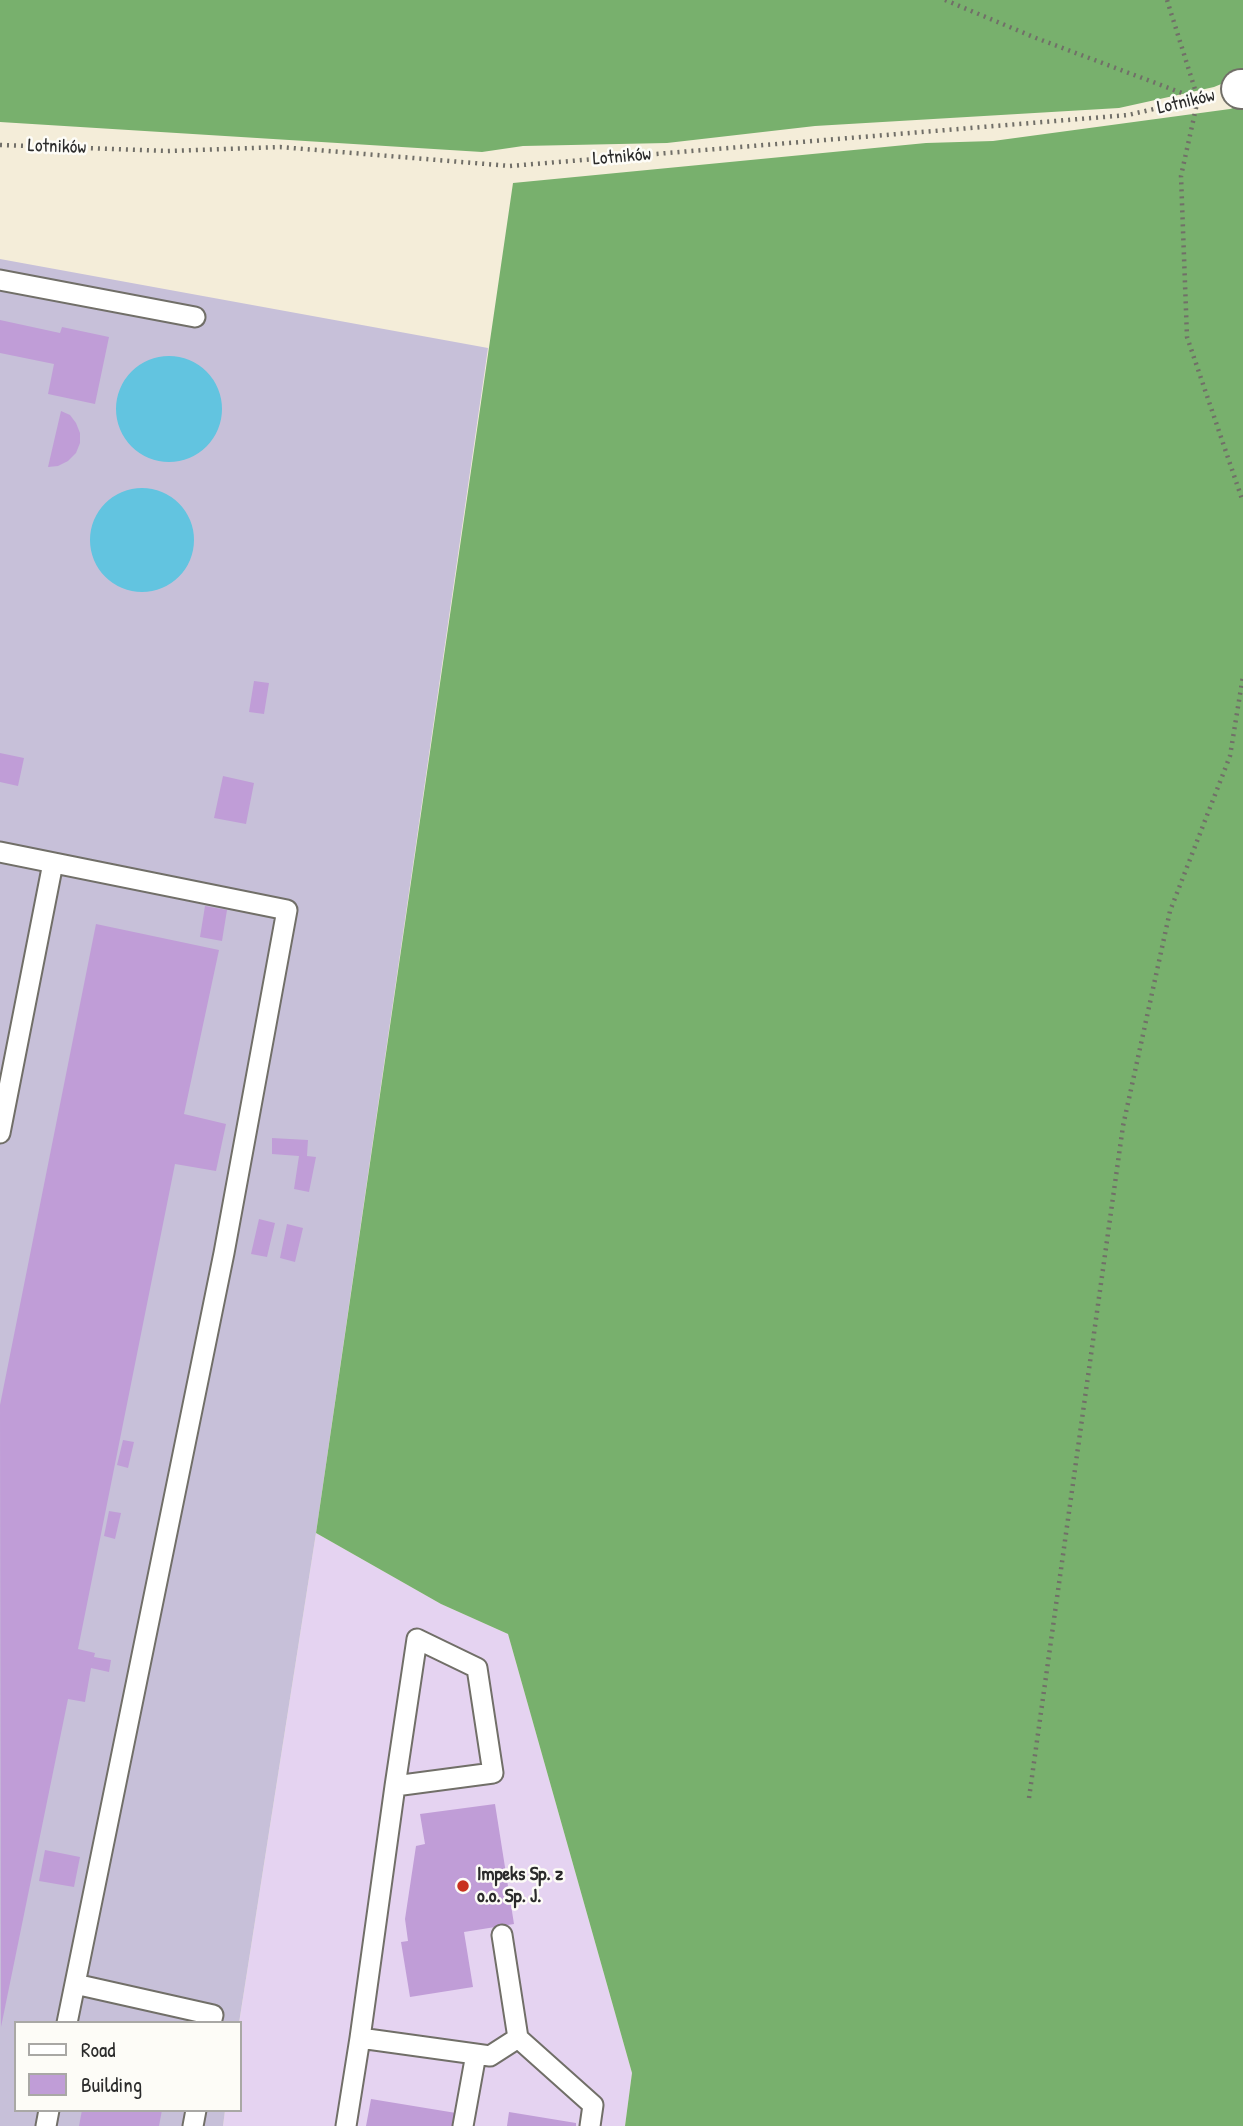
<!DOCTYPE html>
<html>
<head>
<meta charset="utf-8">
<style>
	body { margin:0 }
	#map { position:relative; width:1243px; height:2126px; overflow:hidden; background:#f4edd9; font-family:"Patrick Hand",sans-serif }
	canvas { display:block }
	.legend { position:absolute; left:14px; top:2021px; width:228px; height:91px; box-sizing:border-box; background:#fdfcf7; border:2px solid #a9a8a5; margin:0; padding:9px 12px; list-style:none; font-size:21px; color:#2b2b2b }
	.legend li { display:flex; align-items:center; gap:14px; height:35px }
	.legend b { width:35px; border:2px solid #a9a8a5 }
</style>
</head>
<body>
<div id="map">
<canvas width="1243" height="2126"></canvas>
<ul class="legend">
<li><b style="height:9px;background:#fff"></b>Road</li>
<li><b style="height:19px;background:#c09dd7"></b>Building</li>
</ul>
</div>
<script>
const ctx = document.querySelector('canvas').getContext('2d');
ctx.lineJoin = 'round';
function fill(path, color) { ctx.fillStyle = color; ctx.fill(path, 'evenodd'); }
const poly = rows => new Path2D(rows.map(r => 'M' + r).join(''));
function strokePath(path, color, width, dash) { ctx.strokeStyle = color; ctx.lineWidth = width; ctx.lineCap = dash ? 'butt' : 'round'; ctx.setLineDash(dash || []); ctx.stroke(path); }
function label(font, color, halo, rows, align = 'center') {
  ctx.font = font + ' "Patrick Hand",sans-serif'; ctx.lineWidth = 5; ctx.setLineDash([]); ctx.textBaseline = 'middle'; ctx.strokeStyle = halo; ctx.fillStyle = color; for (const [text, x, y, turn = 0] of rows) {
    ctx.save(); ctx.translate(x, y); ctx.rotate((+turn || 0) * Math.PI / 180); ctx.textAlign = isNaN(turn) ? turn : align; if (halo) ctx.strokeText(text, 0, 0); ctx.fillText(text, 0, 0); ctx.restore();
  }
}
fill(poly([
	[316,1533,441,1604,508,1634,632,2073,625,2126,223,2126,225,2110,240,2110,239,2023]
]), '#e5d3f1');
fill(poly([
	[0,259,488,348,316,1533,239,2023,16,2023,16,2110,225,2110,223,2126,0,2126]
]), '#c7c0d9');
fill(poly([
	[0,0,1243,0,1243,75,1214,87,1119,108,815,126,667,143,523,146,482,152,0,122],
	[1243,105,1243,2126,625,2126,632,2073,508,1634,441,1604,316,1533,513,183,926,143,993,141,1230,109]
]), '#78b06d');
fill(poly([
	'116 409a53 53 0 1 1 106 0a53 53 0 1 1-106 0Z',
	'90 540a52 52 0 1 1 104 0a52 52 0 1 1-104 0Z'
]), '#62c4e0');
fill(poly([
	[0,320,60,333,62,327,109,337,95,404,48,394,54,364,0,353],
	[61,411,70,415,76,423,80,433,80,443,76,453,68,461,58,466,48,467],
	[254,681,269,683,264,714,249,712],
	[0,753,24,758,18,786,0,782],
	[223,776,254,783,246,824,214,818],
	[205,906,227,910,222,941,200,937],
	[96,924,219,950,184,1114,226,1124,216,1171,175,1164,78,1649,95,1653,94,1657,111,1660,109,1672,91,1668,85,1702,68,1699,1,2027,0,1405],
	[272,1138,308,1140,307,1156,316,1157,309,1192,294,1189,299,1156,272,1154],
	[259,1219,275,1223,267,1257,251,1254],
	[287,1224,303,1228,295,1262,280,1258],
	[123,1440,134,1442,128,1468,117,1465],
	[109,1511,121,1513,115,1539,104,1536],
	[495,1804,514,1924,464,1932,473,1987,410,1997,401,1942,408,1941,405,1919,416,1846,425,1844,420,1814],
	[45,1850,80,1857,74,1887,39,1881],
	[371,2099,456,2113,454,2126,366,2126],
	[82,2110,162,2110,159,2126,79,2126],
	[509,2112,576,2123,576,2126,507,2126]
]), '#c09dd7');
const lane = poly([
	[0,280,195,317],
	[0,852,287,910,224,1253,67,2023],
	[0,1133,53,863],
	[75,1984,213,2015,211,2023],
	[360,2038,490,2056,518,2038,502,1935],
	[518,2038,593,2105,590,2126],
	[46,2126,49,2110],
	[193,2126,196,2110],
	[346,2126,360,2038,395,1786,417,1639,477,1668,493,1773,395,1786],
	[463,2126,476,2054]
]);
const street = poly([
	[1241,89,1243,89]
]);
strokePath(lane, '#716f68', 23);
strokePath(street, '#716f68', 42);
strokePath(poly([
	[945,0,1036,38,1198,99],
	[1167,0,1198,99,1181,176,1187,337,1243,502],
	[0,145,167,151,280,147,510,166,1128,115,1206,97],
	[1029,1798,1123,1126,1170,911,1230,756,1243,676]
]), '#716f68', 4.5, [2, 5]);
strokePath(lane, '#fff', 19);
strokePath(street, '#fff', 38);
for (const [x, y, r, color] of [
	[463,1886,7,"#c8321e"]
]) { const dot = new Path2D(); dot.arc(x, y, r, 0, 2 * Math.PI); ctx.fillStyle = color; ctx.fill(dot); strokePath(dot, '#fdfcf7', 2.5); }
label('19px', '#2b2b2b', '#fdfcf7', [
	["Lotników",1186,102,-13],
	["Lotników",57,147,2],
	["Lotników",622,157,-5]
]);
label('bold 19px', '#2b2b2b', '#fdfcf7', [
	["Impeks Sp. z",477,1875],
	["o.o. Sp. J.",477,1897]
], 'left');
</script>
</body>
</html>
